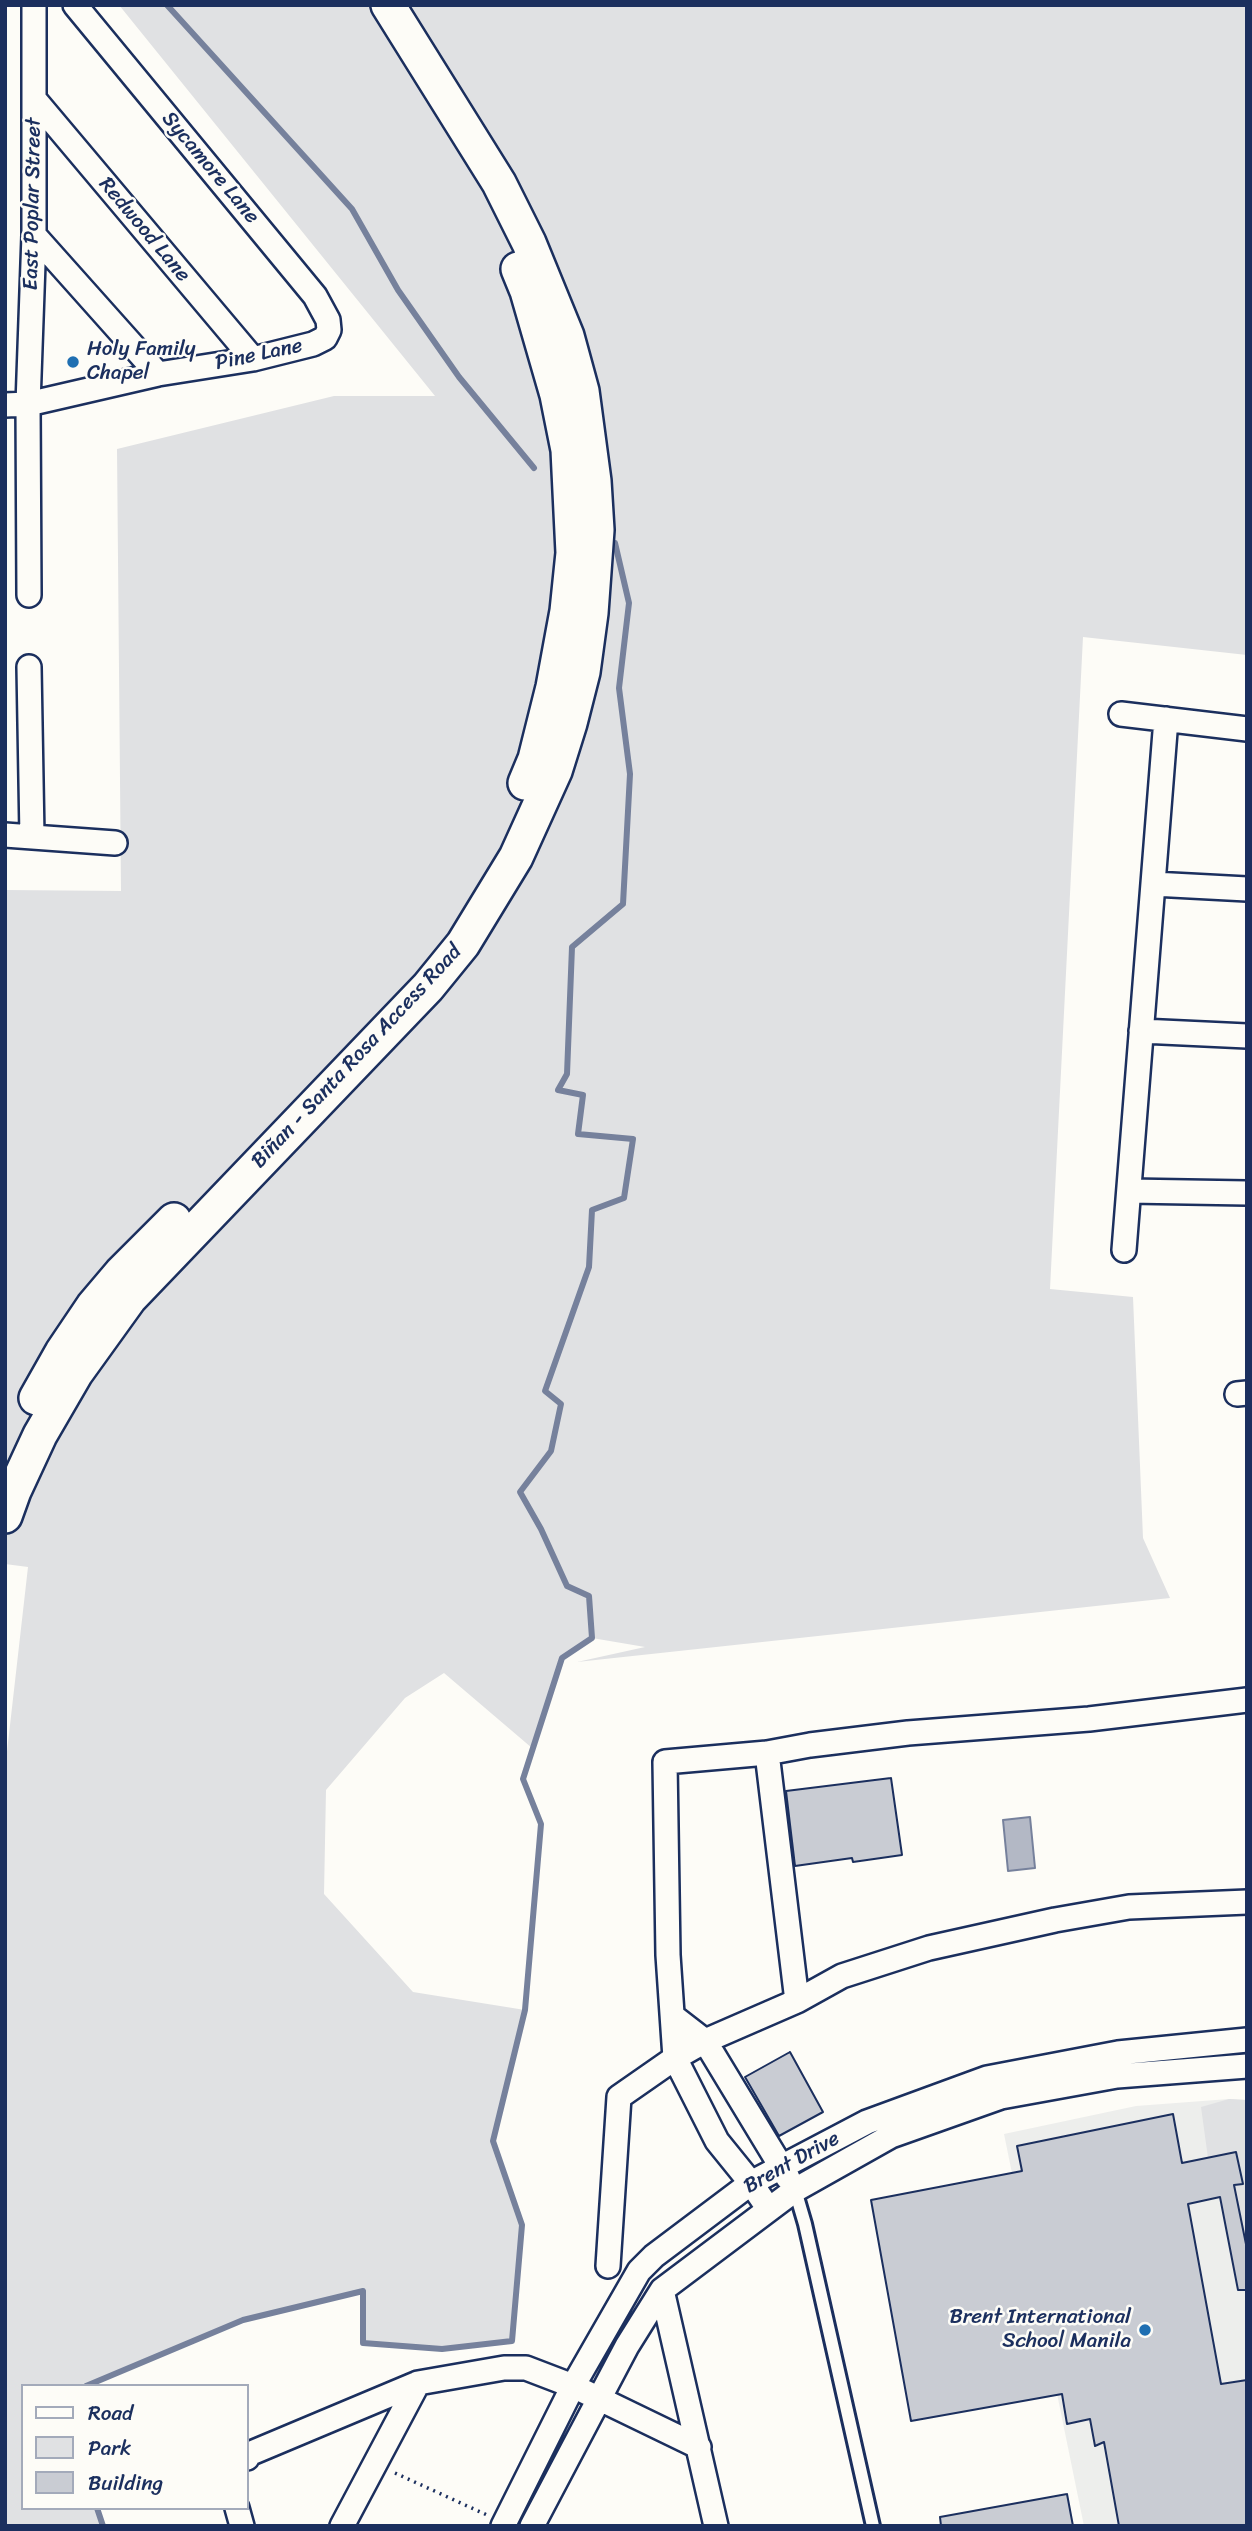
<!DOCTYPE html>
<html>
<head>
<meta charset="utf-8">
<style>
	body { margin:0 }
	#map { position:relative; width:1252px; height:2531px; overflow:hidden; background:#fdfcf7; font-family:Sriracha,sans-serif }
	canvas { display:block }
	.frame { position:absolute; inset:0; border:7px solid #1b2f5e; pointer-events:none }
	.legend { position:absolute; left:21px; top:2384px; width:228px; height:126px; box-sizing:border-box; background:#fdfcf7; border:2px solid #a3aaba; margin:0; padding:9px 12px; list-style:none; font-size:21px; color:#1b2f5e }
	.legend li { display:flex; align-items:center; gap:14px; height:35px }
	.legend b { width:35px; border:2px solid #a3aaba }
</style>
</head>
<body>
<div id="map">
<canvas width="1252" height="2531"></canvas>
<div class="frame"></div>
<ul class="legend">
<li><b style="height:9px;background:#fdfcf7"></b>Road</li>
<li><b style="height:19px;background:#e0e1e3"></b>Park</li>
<li><b style="height:19px;background:#c9ccd3"></b>Building</li>
</ul>
</div>
<script>
const ctx = document.querySelector('canvas').getContext('2d');
ctx.lineJoin = 'round';
function fill(path, color) { ctx.fillStyle = color; ctx.fill(path, 'evenodd'); }
const poly = rows => new Path2D(rows.map(r => 'M' + r).join(''));
function strokePath(path, color, width, dash) { ctx.strokeStyle = color; ctx.lineWidth = width; ctx.lineCap = dash ? 'butt' : 'round'; ctx.setLineDash(dash || []); ctx.stroke(path); }
function label(font, color, halo, rows, align = 'center') {
  ctx.font = font + ' Sriracha,sans-serif'; ctx.lineWidth = 5; ctx.setLineDash([]); ctx.textBaseline = 'middle'; ctx.strokeStyle = halo; ctx.fillStyle = color; for (const [text, x, y, turn = 0] of rows) {
    ctx.save(); ctx.translate(x, y); ctx.rotate((+turn || 0) * Math.PI / 180); ctx.textAlign = isNaN(turn) ? turn : align; if (halo) ctx.strokeText(text, 0, 0); ctx.fillText(text, 0, 0); ctx.restore();
  }
}
fill(poly([
	[1229,2099,1247,2100,1247,2526,1084,2526,1004,2134,1136,2106]
]), '#edeeec');
fill(poly([
	[119,5,1247,5,1247,655,1083,637,1050,1289,1133,1297,1143,1538,1170,1598,577,1662,645,1647,592,1638,562,1658,532,1748,444,1673,405,1698,326,1790,324,1894,413,1992,525,2010,493,2141,522,2225,512,2341,442,2349,363,2343,362,2291,243,2320,86,2386,23,2386,23,2508,97,2508,103,2526,5,2526,5,1769,28,1567,5,1564,5,890,121,891,117,449,334,396,435,396],
	[1229,2099,1247,2100,1247,2249,1234,2185,1243,2183,1236,2152,1208,2158,1201,2107]
]), '#e0e1e3');
const water = poly([
	[1030,1817,1035,1868,1008,1871,1003,1820,1030,1817]
]);
fill(water, '#b3b8c5');
strokePath(water, '#76819c', 2);
strokePath(poly([
	[167,5,352,209,398,290,459,377,534,468],
	[86,2386,243,2320,363,2291,363,2343,442,2349,512,2341,522,2225,493,2141,525,2010,541,1824,523,1779,562,1658,592,1638,589,1596,567,1586,541,1529,520,1492,551,1451,561,1404,545,1391,589,1267,592,1210,624,1198,633,1139,578,1134,583,1095,558,1090,567,1074,572,947,623,904,630,774,619,688,629,603,615,543],
	[97,2508,103,2526]
]), '#76819c', 6);
const building = poly([
	[891,1778,902,1855,853,1862,852,1858,795,1866,786,1791,891,1778],
	[790,2052,823,2112,779,2136,745,2077,790,2052],
	[1173,2114,1182,2163,1236,2152,1243,2184,1234,2185,1247,2249,1247,2290,1238,2290,1220,2197,1188,2204,1221,2384,1247,2380,1247,2526,1119,2526,1104,2442,1095,2446,1090,2419,1067,2424,1062,2394,911,2421,871,2200,1022,2171,1017,2146,1173,2114],
	[1067,2494,1073,2526,941,2526,940,2517,1067,2494]
]);
fill(building, '#c9ccd3');
strokePath(building, '#1b2f5e', 2);
const lane = poly([
	[795,2190,805,2224,873,2526]
]);
const street = poly([
	[35,100,253,359],
	[34,235,158,374],
	[5,405,28,404,158,374,253,359,313,344,325,338,329,330,328,320,315,296,75,5],
	[29,595,28,404,34,235,34,5],
	[29,667,32,837],
	[1121,714,1247,729],
	[5,835,115,843],
	[1153,884,1247,889],
	[1141,1031,1247,1036],
	[1129,1191,1247,1193],
	[1124,1250,1166,719],
	[1237,1394,1247,1393],
	[767,1753,797,2001,842,1976,929,1948,1055,1920,1129,1907,1247,1902],
	[674,2017,705,2041,788,2178],
	[768,2208,751,2183,717,2141,675,2058,668,1955,665,1762,767,1753,810,1745,908,1733,1089,1719,1247,1700],
	[608,2266,619,2097,675,2058,705,2041,797,2001],
	[662,2290,716,2526],
	[247,2458,249,2454,418,2383,504,2368,526,2368,573,2386,699,2447],
	[237,2508,242,2526],
	[342,2526,418,2383],
	[503,2526,573,2386,639,2271,654,2256,751,2183,867,2122,987,2078,1118,2053,1247,2040],
	[532,2526,627,2346,662,2290,795,2190,891,2136,1001,2097,1117,2076,1247,2066]
]);
const secondary = poly([
	[518,269,527,291,557,395,568,450,573,553,567,611,553,687,535,759,525,783],
	[36,1398,62,1352,93,1306,121,1273,174,1220],
	[5,1516,14,1491,40,1435,76,1373,130,1298,428,987,463,944,516,857,555,771,570,723,583,672,591,613,597,530,594,481,582,391,567,336,529,243,499,183,388,5]
]);
strokePath(lane, '#1b2f5e', 18);
strokePath(street, '#1b2f5e', 28);
strokePath(secondary, '#1b2f5e', 38);
strokePath(poly([
	[395,2473,487,2515]
]), '#1b2f5e', 3.5, [2, 5]);
strokePath(lane, '#fdfcf7', 12);
strokePath(street, '#fdfcf7', 23);
strokePath(secondary, '#fdfcf7', 33);
for (const [x, y, r, color] of [
	[73,362,7,"#1f6fb2"],
	[1145,2330,7,"#1f6fb2"]
]) { const dot = new Path2D(); dot.arc(x, y, r, 0, 2 * Math.PI); ctx.fillStyle = color; ctx.fill(dot); strokePath(dot, '#fdfcf7', 2.5); }
label('21px', '#1b2f5e', '#fdfcf7', [
	["Sycamore Lane",210,168,50],
	["East Poplar Street",33,204,-89],
	["Redwood Lane",144,230,50],
	["Pine Lane",259,355,-12],
	["Biñan - Santa Rosa Access Road",357,1057,-47],
	["Brent Drive",792,2163,-29]
]);
label('21px', '#1b2f5e', '#fdfcf7', [
	["Holy Family",87,350],
	["Chapel",87,374],
	["Brent International",1131,2318,"right"],
	["School Manila",1131,2342,"right"]
], 'left');
</script>
</body>
</html>
